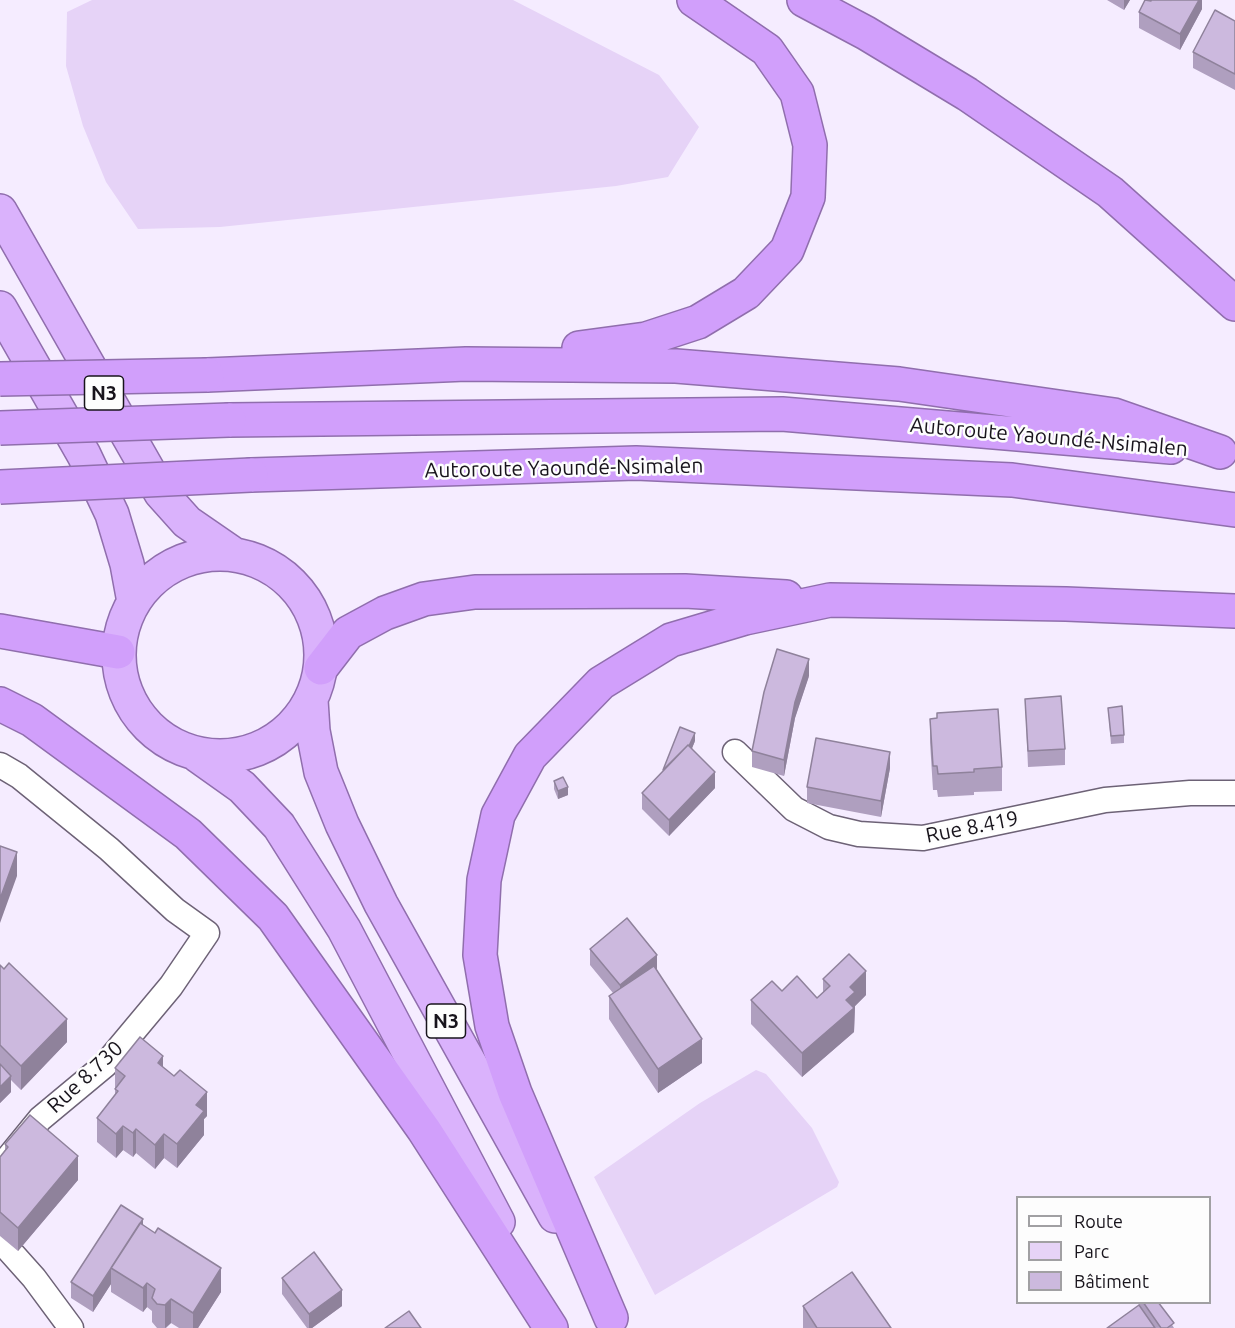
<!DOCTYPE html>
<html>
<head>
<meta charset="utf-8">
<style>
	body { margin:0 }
	#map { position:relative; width:1235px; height:1328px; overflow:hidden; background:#f5ecff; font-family:Ubuntu,sans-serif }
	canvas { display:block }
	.legend { position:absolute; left:1016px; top:1196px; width:195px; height:108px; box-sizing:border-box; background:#fdfdfd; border:2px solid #a1a0a3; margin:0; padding:8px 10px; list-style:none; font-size:18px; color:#18141c }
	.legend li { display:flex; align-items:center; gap:12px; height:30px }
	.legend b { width:30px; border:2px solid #a1a0a3 }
</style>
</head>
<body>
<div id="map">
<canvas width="1235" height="1328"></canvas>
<ul class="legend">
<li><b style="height:8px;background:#fff"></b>Route</li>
<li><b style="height:16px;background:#e6d3f7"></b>Parc</li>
<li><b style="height:16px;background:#ccb9de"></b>Bâtiment</li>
</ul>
</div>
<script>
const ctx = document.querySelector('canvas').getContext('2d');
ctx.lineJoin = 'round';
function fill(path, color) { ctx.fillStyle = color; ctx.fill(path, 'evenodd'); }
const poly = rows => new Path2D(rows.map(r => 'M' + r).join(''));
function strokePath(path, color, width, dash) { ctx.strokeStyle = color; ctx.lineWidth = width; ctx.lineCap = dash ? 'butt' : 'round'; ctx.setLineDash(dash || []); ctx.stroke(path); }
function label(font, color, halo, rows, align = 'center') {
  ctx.font = font + ' Ubuntu,sans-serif'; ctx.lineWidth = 5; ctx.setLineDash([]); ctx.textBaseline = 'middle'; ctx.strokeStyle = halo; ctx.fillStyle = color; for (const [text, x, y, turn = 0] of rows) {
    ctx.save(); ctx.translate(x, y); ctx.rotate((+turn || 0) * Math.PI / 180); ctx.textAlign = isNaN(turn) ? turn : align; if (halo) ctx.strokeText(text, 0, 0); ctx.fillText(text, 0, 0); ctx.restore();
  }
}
fill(poly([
	[92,0,513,0,659,75,699,127,668,177,616,186,220,227,138,229,106,182,83,126,66,66,67,12],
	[756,1070,766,1074,812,1128,839,1182,837,1187,655,1295,594,1177,700,1103]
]), '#e6d3f7');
const minor = poly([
	[735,752,794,809,829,827,859,834,923,838,1105,800,1190,793,1235,793],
	[0,765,19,776,109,849,175,910,207,933,171,986,105,1065,40,1119,0,1168],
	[0,1240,34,1278,71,1328]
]);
const trunk = poly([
	[0,211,161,493,187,522,232,553],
	[0,308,84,455,112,514,127,564,134,602],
	'119 655a101 101 0 1 1 202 0a101 101 0 1 1-202 0Z',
	[311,700,313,731,321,772,342,824,381,904,555,1216],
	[197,755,242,787,279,826,344,929,498,1222]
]);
const motorway = poly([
	[804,0,866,33,967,94,1110,192,1235,304],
	[579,348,646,339,698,322,746,293,787,250,808,197,810,145,797,93,767,50,694,0],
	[207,375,466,364,676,366,899,384,1114,415,1220,452],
	[229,420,782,414,1171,447],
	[251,475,636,463,1012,480,1235,510],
	[0,631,118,652],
	[321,668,348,633,385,613,424,599,475,592,685,591,786,597],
	[0,704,32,720,188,834,273,917,424,1130,551,1328],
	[611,1318,515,1093,492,1026,480,955,484,880,498,815,530,756,601,683,671,640,745,618,830,600,1066,604,1235,611]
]);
strokePath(minor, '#6d6276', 27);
strokePath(trunk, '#906ead', 36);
strokePath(motorway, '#906ead', 36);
strokePath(minor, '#fff', 24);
strokePath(trunk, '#dab2fc', 33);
strokePath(motorway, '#d19ffb', 33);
const motorwayBridge = poly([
	[0,379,207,375],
	[0,428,229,420],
	[0,487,251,475]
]);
strokePath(motorwayBridge, '#906ead', 36, []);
strokePath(motorwayBridge, '#d19ffb', 33);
fill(poly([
	[1107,0,1130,0,1124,10],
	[1202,0,1202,9,1180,50,1139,28,1139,12,1151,1],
	[1235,21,1235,90,1193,68,1193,52],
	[809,676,795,718,784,776,752,767,752,751],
	[1025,699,1065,749,1065,765,1028,767],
	[1108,708,1124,735,1124,743,1111,744],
	[930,719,1002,767,1002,791,974,792,974,795,938,797,937,790,933,790,930,742],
	[695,741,692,748,715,788,669,836,642,809,642,793],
	[890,768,881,817,807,803,807,787],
	[554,781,568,795,558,799,554,789],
	[590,949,657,970,702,1063,658,1093,609,1019,609,996,613,993,590,965],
	[0,965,67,1042,21,1090,11,1080,11,1092,0,1103],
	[823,979,866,995,855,1006,854,1032,802,1077,751,1024,751,1000,782,991,817,998,823,993],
	[163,1067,207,1116,204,1119,204,1135,177,1168,164,1158,155,1169,136,1153,133,1157,123,1150,116,1158,97,1142,97,1118,115,1096,115,1068],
	[5,1144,78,1180,18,1251,0,1236,0,1157,5,1150],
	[143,1225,221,1292,198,1328,179,1328,171,1323,166,1328,157,1328,152,1322,152,1311,147,1307,143,1312,111,1292,111,1284,93,1312,71,1298,71,1282],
	[282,1278,342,1306,312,1328,307,1328,282,1294],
	[1137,1302,1158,1302,1174,1328,1155,1328],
	[803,1306,891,1328,803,1328]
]), '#af9fbf');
fill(poly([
	[1124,0,1130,0,1124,10],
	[1199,0,1202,0,1202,9,1180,50,1180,34],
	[809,659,809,676,795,718,784,776,784,760,795,702],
	[695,733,695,741,686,763,669,781],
	[890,752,890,768,881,817,881,801],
	[715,772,715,788,669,836,669,820],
	[568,787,568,795,558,799,558,791],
	[17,852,17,876,0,923,0,899],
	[657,955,657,971,620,1001,620,985],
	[866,971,866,995,855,1006,854,1032,802,1077,802,1053,846,1000,850,987],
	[67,1019,67,1042,21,1090,21,1066],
	[702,1039,702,1063,658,1093,658,1069],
	[163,1056,163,1080,158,1063],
	[11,1076,11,1092,0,1103,0,1087],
	[207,1092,207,1116,204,1119,204,1135,177,1168,177,1144,196,1105],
	[123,1126,123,1150,116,1158,116,1134],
	[136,1129,136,1153,133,1157,133,1133],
	[164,1134,164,1158,155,1169,155,1145],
	[78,1156,78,1180,18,1251,18,1228],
	[143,1219,143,1235,111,1268,111,1284,93,1312,93,1296],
	[221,1268,221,1292,198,1328,193,1328,193,1313],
	[147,1283,147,1307,143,1312,143,1288],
	[342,1290,342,1306,312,1328,309,1328,309,1314],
	[171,1299,171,1323,165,1328,165,1305]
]), '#8f829b');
const building = poly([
	[1145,0,1151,1,1151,0,1199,0,1180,34,1139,12,1145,0],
	[1215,10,1235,21,1235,74,1193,52,1215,10],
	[777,649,809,659,795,702,784,760,752,751,764,692,777,649],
	[1061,696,1065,749,1028,751,1025,699,1061,696],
	[1122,706,1124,735,1111,736,1108,708,1122,706],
	[998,709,1002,767,974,769,974,772,938,774,937,766,933,766,930,719,937,718,937,713,998,709],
	[680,727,695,733,689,746,688,745,663,770,680,727],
	[816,738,890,752,881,801,807,787,816,738],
	[688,745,715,772,669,820,642,793,688,745],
	[563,777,568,787,558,791,554,781,563,777],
	[0,846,17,852,0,899,0,846],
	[627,918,657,955,620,985,590,949,627,918],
	[849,954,866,971,850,987,855,992,846,1000,854,1008,802,1053,751,1000,772,981,782,991,797,976,817,998,830,986,823,979,849,954],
	[9,963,67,1019,21,1066,0,1045,0,965,4,969,9,963],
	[654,966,702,1039,658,1069,609,996,654,966],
	[140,1037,163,1056,158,1063,174,1076,180,1070,207,1092,196,1105,204,1111,177,1144,164,1134,155,1145,136,1129,133,1133,123,1126,116,1134,97,1118,118,1091,115,1089,125,1076,115,1068,140,1037],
	[0,1064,11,1076,0,1087,0,1064],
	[30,1115,78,1156,18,1228,0,1212,0,1157,8,1147,5,1144,30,1115],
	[121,1205,143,1219,93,1296,71,1282,121,1205],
	[140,1223,155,1233,158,1228,221,1268,193,1313,171,1299,165,1305,157,1304,152,1298,155,1289,147,1283,143,1288,111,1268,140,1223],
	[314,1252,342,1290,309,1314,282,1278,314,1252],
	[852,1272,891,1328,817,1328,803,1306,852,1272],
	[1143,1302,1158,1302,1174,1323,1167,1328,1161,1328,1143,1302],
	[1139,1305,1155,1328,1107,1328,1139,1305],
	[409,1311,421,1328,385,1328,409,1311]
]);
fill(building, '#ccb9de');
strokePath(building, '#8f829b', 1.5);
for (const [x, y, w] of [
	[104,393,39],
	[446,1021,39]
]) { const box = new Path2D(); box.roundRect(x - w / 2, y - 17, w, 34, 4.5); ctx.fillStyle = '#fdfdfd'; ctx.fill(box); strokePath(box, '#18141c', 1.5); }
label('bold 20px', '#18141c', null, [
	["N3",104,393],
	["N3",446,1021]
]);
label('21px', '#18141c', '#fdfdfd', [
	["Autoroute Yaoundé-Nsimalen",1049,437,5],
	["Autoroute Yaoundé-Nsimalen",564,468,-1],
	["Rue 8.419",972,827,-11],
	["Rue 8.730",85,1077,-43]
]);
</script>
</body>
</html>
